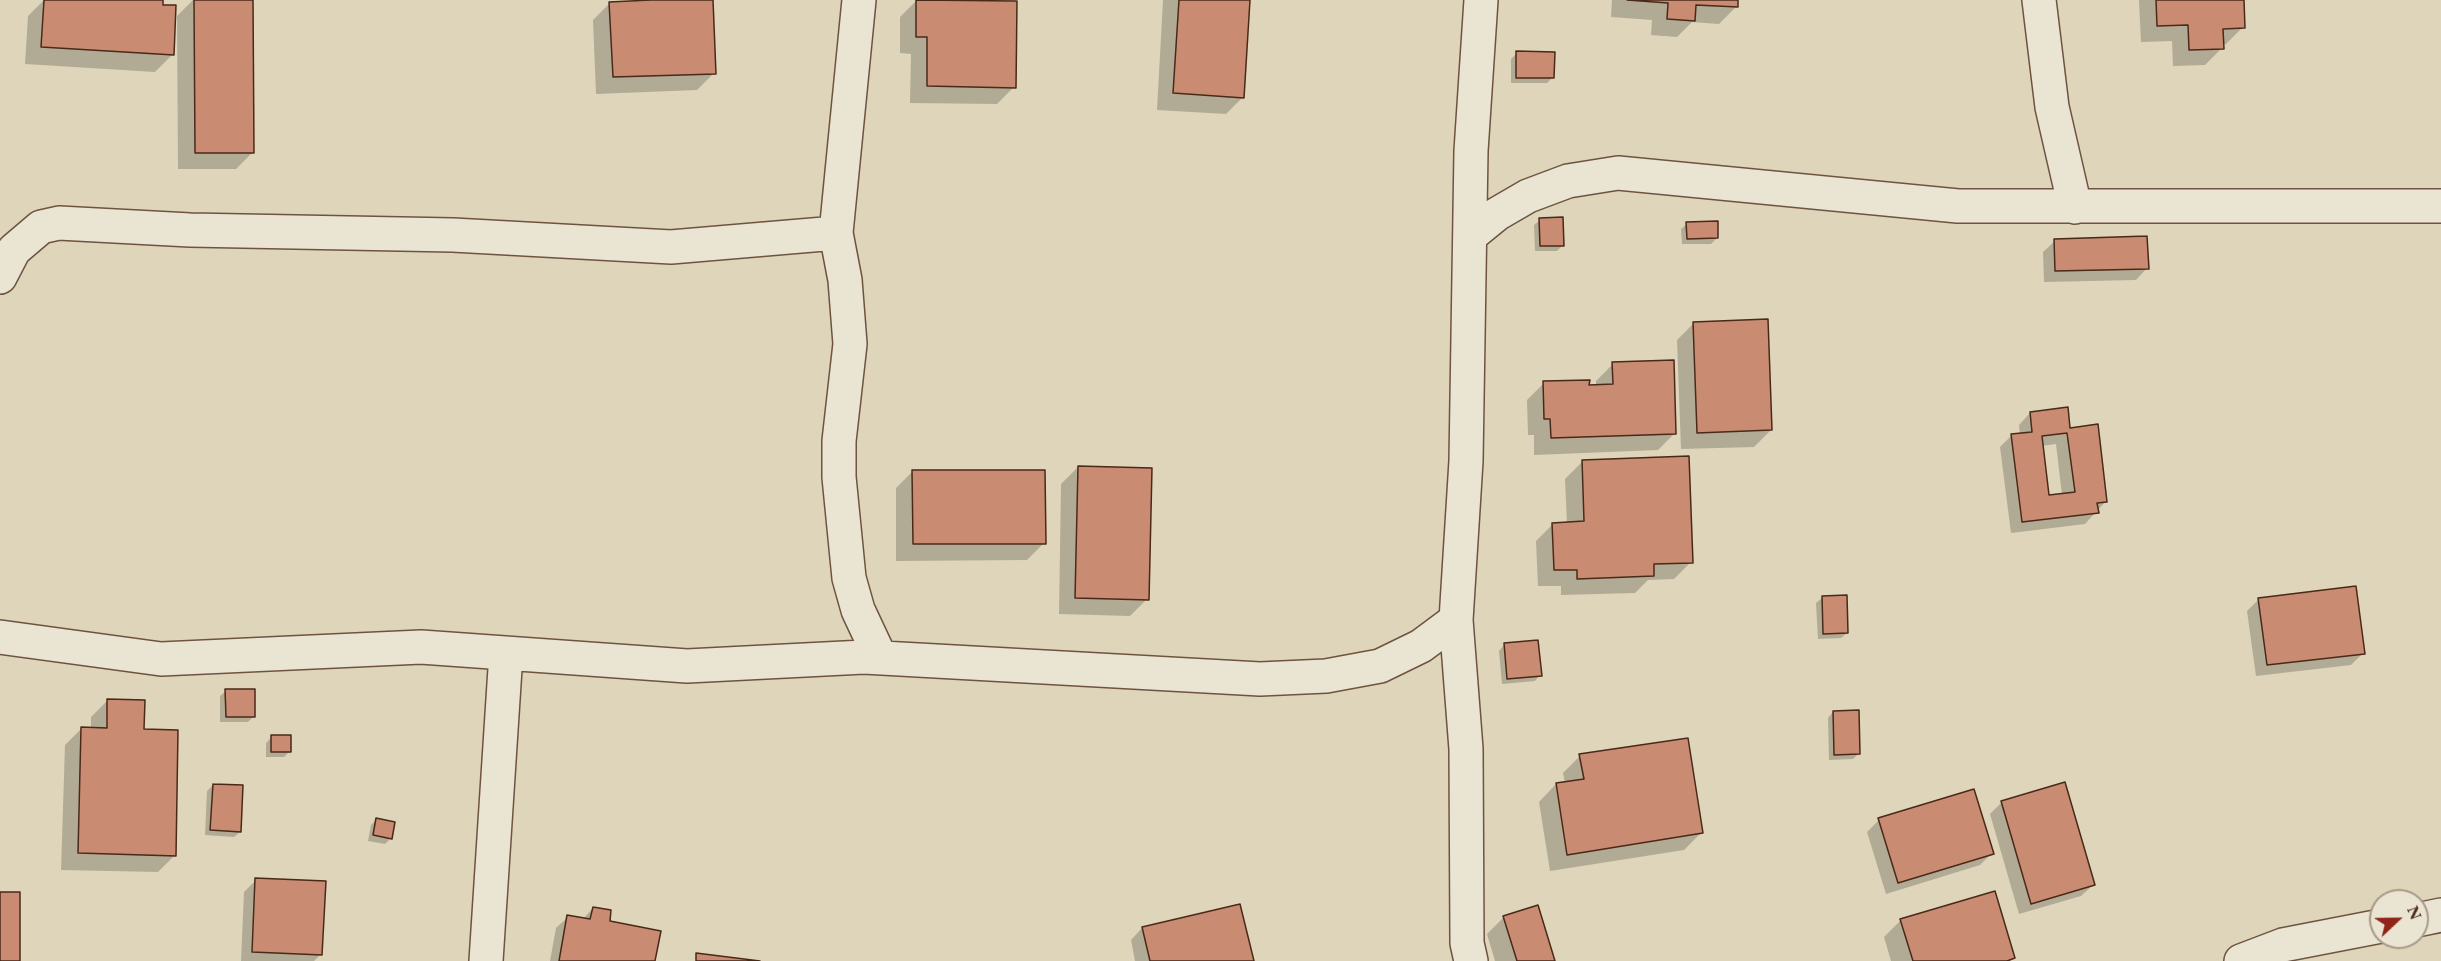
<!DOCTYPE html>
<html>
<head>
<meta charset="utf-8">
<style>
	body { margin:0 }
	#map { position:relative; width:2441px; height:961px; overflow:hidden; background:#ded5ba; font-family:"EB Garamond",serif }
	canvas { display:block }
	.north { position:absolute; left:2369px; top:889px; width:60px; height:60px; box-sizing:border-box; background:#eae4d2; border:2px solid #a98; border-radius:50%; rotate:68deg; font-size:16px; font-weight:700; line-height:24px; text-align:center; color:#492918 }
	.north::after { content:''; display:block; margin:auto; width:21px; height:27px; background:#8f2418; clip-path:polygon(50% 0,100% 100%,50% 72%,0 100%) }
</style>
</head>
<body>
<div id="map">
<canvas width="2441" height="961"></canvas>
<div class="north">N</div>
</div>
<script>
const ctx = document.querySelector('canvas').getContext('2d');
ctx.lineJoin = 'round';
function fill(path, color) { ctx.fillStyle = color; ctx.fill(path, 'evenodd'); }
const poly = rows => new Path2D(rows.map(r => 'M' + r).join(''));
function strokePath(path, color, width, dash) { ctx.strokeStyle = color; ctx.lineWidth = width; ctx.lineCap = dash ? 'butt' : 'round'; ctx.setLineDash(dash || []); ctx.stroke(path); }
fill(poly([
	[44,0,162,0,172,55,155,72,25,64,28,16],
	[193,0,252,0,253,152,236,169,178,169,177,16],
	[712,0,714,73,697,90,596,94,593,20,610,3],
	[917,0,1014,87,997,104,910,103,911,54,900,53,900,17],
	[1163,0,1249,0,1243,97,1226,114,1157,110],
	[1612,0,1737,0,1736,7,1719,24,1692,22,1677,37,1651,35,1652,20,1611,17],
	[2139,0,2242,0,2243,27,2226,44,2222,45,2222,48,2205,65,2173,66,2172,41,2141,42],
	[1517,53,1553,77,1547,83,1511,83,1511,59],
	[1540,220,1563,245,1557,251,1535,251,1534,225],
	[1687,224,1717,238,1711,244,1682,244,1681,229],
	[2055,241,2147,268,2136,280,2044,282,2043,252],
	[1694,323,1771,430,1754,447,1681,449,1677,340],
	[1613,364,1675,433,1658,450,1534,455,1534,435,1528,435,1527,400,1544,383,1596,386,1596,381],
	[2030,413,2069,430,2106,501,2085,524,2011,533,2000,447,2012,435,2020,435,2019,425],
	[2056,444,2062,495,2048,497,2041,446],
	[1582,462,1691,562,1674,579,1648,580,1635,593,1561,595,1561,586,1538,586,1536,541,1553,524,1567,524,1565,479],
	[1078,467,1147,599,1130,616,1059,614,1061,484],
	[913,471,1044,543,1027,560,896,561,896,488],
	[1822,598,1847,633,1841,638,1818,639,1816,603],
	[2259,599,2363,653,2351,665,2256,676,2247,611],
	[1504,645,1540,675,1535,681,1502,684,1499,651],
	[226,691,254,716,248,722,220,722,220,696],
	[108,700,142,730,175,855,158,872,61,870,65,745,82,728,91,729,91,717],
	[1833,712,1859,753,1853,759,1829,760,1828,718],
	[272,737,290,751,284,757,266,757,266,743],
	[1580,756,1701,833,1684,850,1550,871,1539,802,1556,784,1565,783,1563,773],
	[213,785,240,832,234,837,205,835,207,791],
	[2002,802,2093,885,2081,896,2019,914,1990,814],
	[377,819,391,838,385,844,368,841,371,825],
	[1879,820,1992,853,1980,865,1886,894,1867,832],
	[256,880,321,954,314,961,241,961,244,892],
	[593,908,608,923,654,961,550,961,556,928,568,917,583,919],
	[1504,917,1554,961,1495,961,1487,934],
	[1901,920,2014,958,2010,961,1891,961,1884,937],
	[1142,928,1252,961,1135,961,1131,940]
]), '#0003');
const building = poly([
	[44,0,163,0,163,5,176,5,174,55,41,47,44,0],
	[194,0,253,0,254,153,195,153,194,0],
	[651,0,713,0,716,74,613,77,609,2,651,0],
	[916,0,1017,1,1016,88,927,86,927,37,916,37,916,0],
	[1179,0,1250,0,1244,98,1173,93,1179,0],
	[1627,0,1738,0,1738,7,1696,5,1695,21,1667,19,1668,3,1627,0],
	[2156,0,2244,0,2245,28,2223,29,2224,49,2189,50,2188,25,2157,26,2156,0],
	[1516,51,1555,52,1554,78,1516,78,1516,51],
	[1563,217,1564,246,1540,246,1539,218,1563,217],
	[1718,221,1718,238,1687,239,1686,222,1718,221],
	[2147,236,2149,269,2055,271,2054,239,2147,236],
	[1768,319,1772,430,1697,433,1693,322,1768,319],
	[1674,360,1676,434,1551,438,1550,419,1544,419,1543,381,1590,380,1589,385,1613,384,1612,362,1674,360],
	[2068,407,2070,428,2098,424,2107,502,2097,503,2099,513,2022,522,2011,434,2032,432,2030,412,2068,407],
	[2067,433,2075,492,2049,495,2042,436,2067,433],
	[1689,456,1693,563,1654,564,1654,576,1577,579,1577,570,1554,570,1552,523,1584,521,1582,460,1689,456],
	[1078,466,1152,468,1149,600,1075,598,1078,466],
	[912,470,1045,470,1046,544,913,544,912,470],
	[2356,586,2365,654,2267,665,2258,598,2356,586],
	[1847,595,1848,633,1823,634,1822,596,1847,595],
	[1538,640,1542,676,1507,679,1504,643,1538,640],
	[225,689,255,689,255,717,226,717,225,689],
	[107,699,145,700,144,729,178,730,176,856,78,853,81,727,107,728,107,699],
	[1859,710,1860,754,1834,755,1833,711,1859,710],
	[271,735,291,735,291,752,271,752,271,735],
	[1688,738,1703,833,1567,855,1556,783,1584,779,1579,754,1688,738],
	[2065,782,2095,885,2031,904,2001,801,2065,782],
	[213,784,243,785,241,832,210,830,213,784],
	[1974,789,1994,854,1898,883,1878,818,1974,789],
	[376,818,395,822,392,839,373,835,376,818],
	[255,878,326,881,322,955,252,952,255,878],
	[1995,891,2015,958,2007,961,1913,961,1900,919,1995,891],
	[0,892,20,892,20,961,0,961,0,892],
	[1240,904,1254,961,1150,961,1142,927,1240,904],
	[1538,905,1555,961,1517,961,1503,916,1538,905],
	[593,907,611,910,610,921,661,931,655,961,559,961,567,915,590,919,593,907],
	[696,953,760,961,696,961,696,953]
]);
fill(building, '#c98c72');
strokePath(building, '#492918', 1.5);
const street = poly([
	[859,0,836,233,845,280,850,344,839,441,839,477,849,578,858,610,880,657],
	[2039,0,2052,107,2075,207],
	[1470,236,1497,214,1528,196,1568,181,1618,173,1958,206,2441,206],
	[0,277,14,250,41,227,59,223,190,230,453,235,671,247,836,233],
	[1456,620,1466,749,1467,943,1471,961],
	[0,637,161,659,421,647,687,666,864,657,1260,679,1326,676,1380,666,1421,646,1456,620,1466,461,1471,151,1481,0],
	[2417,920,2441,915],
	[486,961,506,653],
	[2241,961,2283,945,2381,926]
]);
strokePath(street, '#6e5440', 36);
strokePath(street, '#eae4d2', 33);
</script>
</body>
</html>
